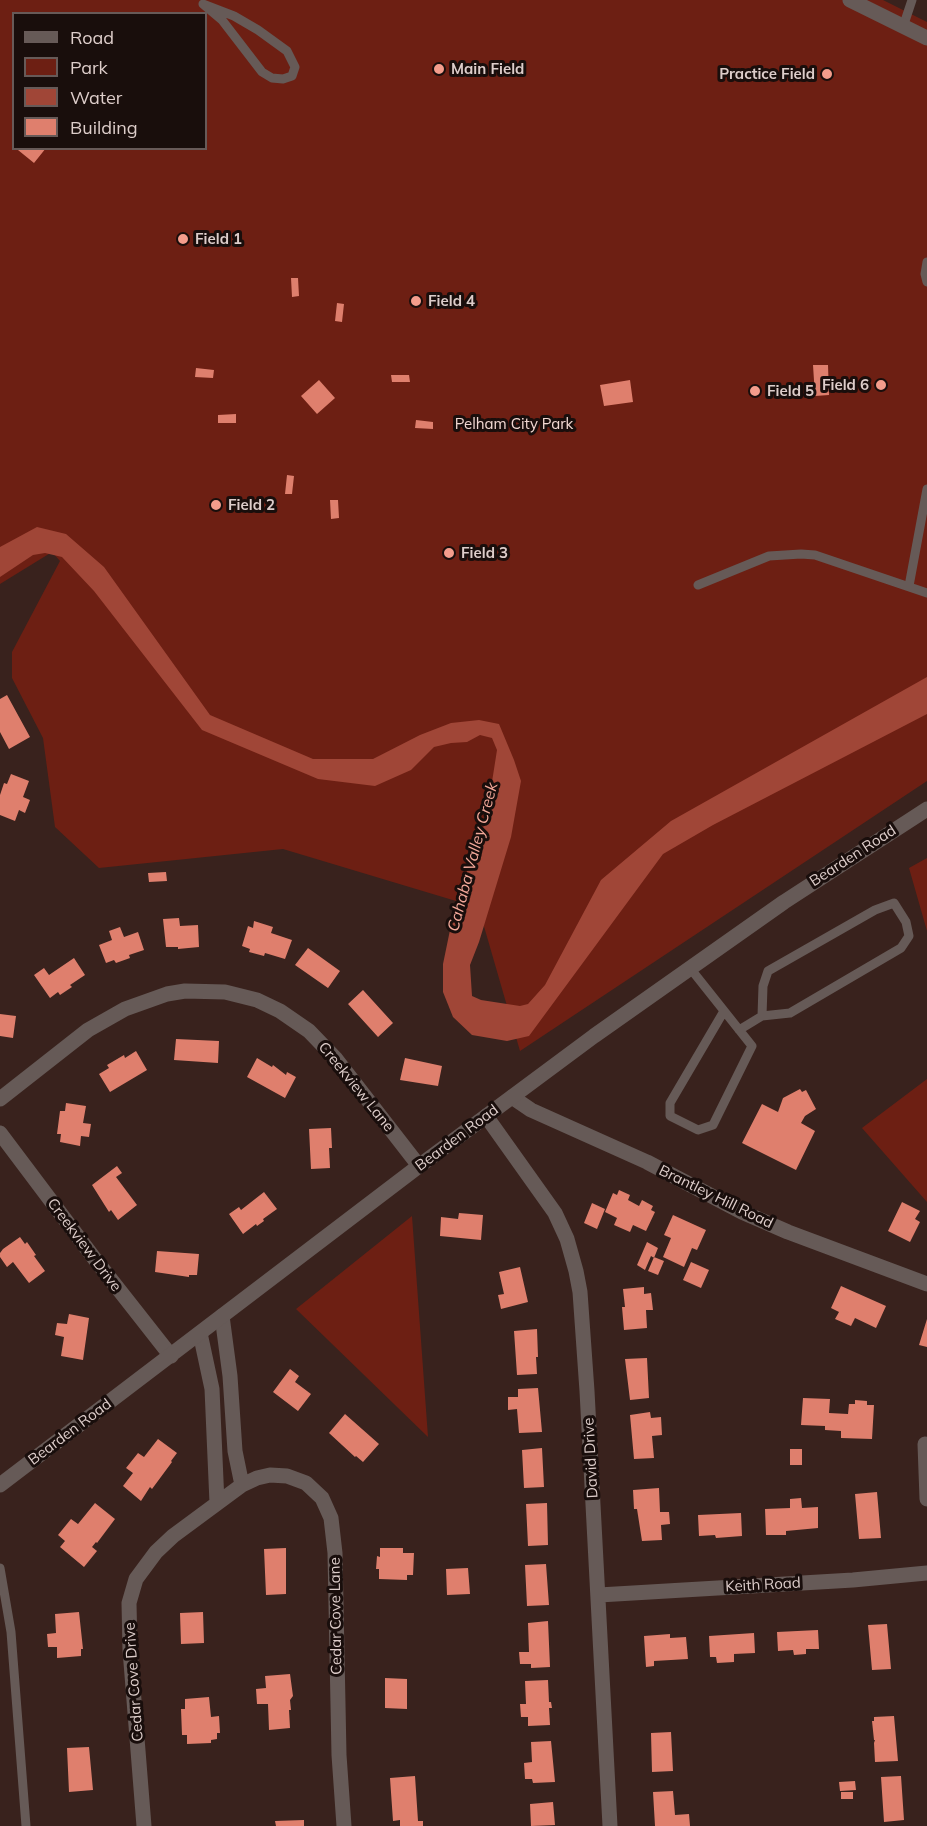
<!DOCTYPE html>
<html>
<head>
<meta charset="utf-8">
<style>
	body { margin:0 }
	#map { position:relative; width:927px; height:1826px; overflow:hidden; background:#39221d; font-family:Mulish,sans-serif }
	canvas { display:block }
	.legend { position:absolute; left:12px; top:12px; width:195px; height:138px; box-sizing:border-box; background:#190e0c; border:2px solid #675a58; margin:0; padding:8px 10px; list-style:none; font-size:18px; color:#ddcdca }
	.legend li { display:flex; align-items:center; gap:12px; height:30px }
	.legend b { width:30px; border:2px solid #675a58 }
</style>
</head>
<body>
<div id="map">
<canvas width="927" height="1826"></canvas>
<ul class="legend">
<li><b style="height:8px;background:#665a57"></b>Road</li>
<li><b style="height:16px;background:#6d1f13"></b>Park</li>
<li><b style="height:16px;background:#a04637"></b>Water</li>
<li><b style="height:16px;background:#df7f6d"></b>Building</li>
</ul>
</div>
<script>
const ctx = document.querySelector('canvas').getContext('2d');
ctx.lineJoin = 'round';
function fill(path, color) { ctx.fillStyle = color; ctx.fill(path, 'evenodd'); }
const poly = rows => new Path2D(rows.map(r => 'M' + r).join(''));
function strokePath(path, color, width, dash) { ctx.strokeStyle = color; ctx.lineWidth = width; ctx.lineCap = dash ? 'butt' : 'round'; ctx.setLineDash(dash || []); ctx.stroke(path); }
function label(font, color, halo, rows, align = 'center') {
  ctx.font = font + ' Mulish,sans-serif'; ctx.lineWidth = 6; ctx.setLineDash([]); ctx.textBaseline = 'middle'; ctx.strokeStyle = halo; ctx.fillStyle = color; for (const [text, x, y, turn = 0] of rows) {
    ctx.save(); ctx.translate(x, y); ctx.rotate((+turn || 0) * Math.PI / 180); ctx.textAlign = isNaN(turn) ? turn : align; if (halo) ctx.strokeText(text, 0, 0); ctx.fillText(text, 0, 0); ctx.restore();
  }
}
fill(poly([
	[0,0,883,0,927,22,927,781,520,1051,468,871,456,901,283,849,99,868,55,827,43,738,12,678,12,652,60,561,52,552,0,584],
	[14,14,206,14,206,148,14,148],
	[927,858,927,931,909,868],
	[927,1079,927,1202,862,1128],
	[412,1216,428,1437,296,1309]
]), '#6d1f13');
fill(poly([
	[37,527,66,534,104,567,210,715,313,759,373,759,420,735,451,723,479,720,499,724,514,760,521,781,511,837,479,942,470,965,472,996,481,1000,520,1006,528,1004,545,985,601,880,671,821,927,677,927,714,713,825,663,854,529,1036,507,1041,472,1035,453,1017,443,992,443,964,456,901,486,820,497,750,492,738,480,735,467,742,451,743,434,747,411,770,375,786,318,779,202,730,94,591,62,557,45,553,33,555,0,577,0,547]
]), '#a04637');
fill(poly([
	[20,148,46,148,34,163,18,150],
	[291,278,298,278,299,296,292,297],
	[337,303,344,304,342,322,335,321],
	[813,365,828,365,829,395,815,396],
	[196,368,214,370,213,378,195,377],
	[391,375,409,375,410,382,392,382],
	[319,380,335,398,317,414,301,396],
	[630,380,633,402,604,406,600,385],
	[236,414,236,423,218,423,218,415],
	[416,420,433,422,433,429,415,428],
	[287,475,294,476,292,494,285,494],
	[330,500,338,500,339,518,331,519],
	[7,695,30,737,9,749,0,732,0,699],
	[11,774,29,781,23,797,30,800,25,813,19,810,15,821,0,815,0,795,4,783,7,784],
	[166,872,167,881,149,882,148,873],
	[179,918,180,926,198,925,199,947,178,949,178,947,166,947,163,919],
	[254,921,273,927,271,933,292,940,285,959,265,953,264,956,249,952,250,949,242,946,248,926,253,928],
	[120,927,124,937,138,932,144,950,129,955,130,958,116,963,114,960,106,963,99,945,112,940,109,931],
	[308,948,340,971,328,988,295,965],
	[74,958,85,975,70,985,72,987,60,995,58,992,50,998,34,975,44,968,49,975],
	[363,990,393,1023,378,1037,348,1004],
	[0,1014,16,1016,13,1038,0,1036],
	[176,1039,219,1041,218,1063,174,1060],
	[136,1051,147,1070,110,1092,99,1074,109,1068,107,1065,124,1055,125,1058],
	[257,1058,272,1067,273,1065,286,1075,287,1072,296,1077,285,1098,247,1077],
	[405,1058,442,1066,438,1086,400,1080],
	[800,1089,802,1092,806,1090,816,1109,805,1116,801,1123,815,1131,796,1170,742,1143,762,1104,778,1112,783,1098],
	[66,1103,86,1106,83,1123,91,1124,89,1137,81,1136,80,1146,60,1142,61,1134,57,1134,60,1111,65,1111],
	[331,1128,332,1148,329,1148,330,1168,311,1169,309,1129],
	[117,1166,122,1173,116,1177,137,1205,118,1220,111,1210,109,1212,92,1185],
	[619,1190,630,1195,628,1200,639,1206,642,1200,653,1206,651,1210,655,1212,646,1231,633,1225,630,1232,614,1225,617,1218,605,1212,613,1193,617,1195],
	[264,1192,277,1209,263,1219,264,1221,257,1226,256,1224,243,1234,229,1214,239,1207,241,1210],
	[902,1202,920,1211,915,1219,920,1222,910,1242,888,1231],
	[592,1203,605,1209,597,1229,584,1223],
	[459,1213,483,1215,481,1240,440,1236,441,1217,458,1219],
	[673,1215,706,1230,697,1250,692,1248,684,1267,663,1257,671,1238,664,1235],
	[20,1237,25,1244,27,1242,36,1255,34,1256,45,1271,29,1283,13,1262,7,1267,0,1257,0,1253,3,1249],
	[647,1242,658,1248,654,1258,651,1256,645,1270,637,1265],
	[157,1251,199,1254,197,1275,189,1275,189,1277,155,1272],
	[654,1257,664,1261,658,1275,648,1271],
	[691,1262,709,1270,701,1288,683,1280],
	[520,1267,528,1302,501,1309,498,1295,504,1294,499,1272],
	[841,1286,886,1306,876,1328,855,1318,851,1326,835,1319,839,1312,831,1308],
	[644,1287,644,1294,651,1293,653,1310,646,1310,647,1328,624,1330,622,1307,625,1307,623,1289],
	[69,1314,89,1318,83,1360,61,1356,64,1337,55,1335,57,1323,67,1324],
	[927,1319,927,1347,919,1345],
	[537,1329,538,1357,536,1357,537,1374,517,1375,514,1331],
	[647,1358,649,1398,630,1400,625,1359],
	[290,1369,299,1376,295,1382,311,1394,298,1411,273,1392],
	[538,1388,542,1432,519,1433,517,1409,508,1410,508,1397,518,1397,518,1389],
	[803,1398,830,1399,829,1413,848,1414,849,1404,855,1404,855,1400,867,1401,867,1405,874,1405,872,1439,841,1438,841,1431,825,1430,825,1426,801,1425],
	[650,1412,651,1418,661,1417,662,1435,652,1436,654,1458,634,1459,630,1415],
	[345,1414,379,1444,363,1462,356,1456,355,1457,329,1433],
	[158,1439,177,1453,171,1461,172,1462,152,1489,150,1487,141,1501,123,1486,133,1473,126,1468,138,1453,144,1457],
	[542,1448,544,1487,524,1488,522,1450],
	[790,1449,802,1449,802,1465,790,1465],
	[659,1488,660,1512,669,1512,670,1524,661,1525,662,1540,642,1541,637,1509,634,1509,633,1490],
	[877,1492,881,1538,859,1539,855,1494],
	[801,1498,802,1508,818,1507,818,1528,786,1531,786,1535,766,1535,765,1509,790,1508,790,1499],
	[95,1503,115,1519,97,1543,96,1542,92,1547,97,1551,84,1567,60,1547,65,1541,58,1535,71,1519,78,1524],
	[547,1503,548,1545,528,1546,526,1504],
	[741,1513,742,1536,716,1538,715,1535,699,1536,698,1515],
	[286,1548,286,1594,266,1595,264,1549],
	[380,1548,403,1548,403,1553,414,1553,413,1575,407,1575,407,1580,379,1579,379,1569,376,1569,377,1556,380,1557],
	[546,1564,549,1605,527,1606,525,1565],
	[468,1568,470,1594,447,1595,446,1569],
	[79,1612,83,1649,81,1649,81,1656,57,1658,57,1647,48,1647,47,1634,56,1633,55,1614],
	[203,1612,204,1643,181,1644,180,1613],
	[548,1621,550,1667,531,1668,531,1664,520,1664,519,1652,529,1652,528,1623],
	[887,1624,891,1669,872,1670,868,1625],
	[818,1630,819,1649,806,1649,806,1654,794,1655,793,1650,778,1651,777,1632],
	[754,1633,755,1653,734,1654,734,1662,717,1663,716,1657,710,1657,709,1636],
	[670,1634,670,1638,686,1637,688,1659,654,1661,654,1666,646,1667,644,1636],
	[290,1674,293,1696,290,1700,291,1710,289,1710,290,1728,269,1730,268,1704,257,1704,256,1689,266,1688,265,1676],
	[385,1678,407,1679,407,1709,385,1708],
	[548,1680,549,1702,551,1702,552,1708,549,1708,550,1725,528,1726,528,1717,521,1717,520,1704,526,1704,525,1681],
	[209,1697,211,1717,219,1716,220,1733,217,1733,217,1739,211,1740,211,1743,187,1744,187,1735,182,1735,181,1709,185,1709,185,1699],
	[894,1716,898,1761,875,1762,874,1743,875,1740,874,1740,872,1721,874,1721,874,1717],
	[671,1732,673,1771,652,1772,651,1733],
	[551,1741,555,1782,533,1783,532,1779,525,1779,524,1763,532,1762,531,1742],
	[89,1747,93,1790,69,1792,67,1748],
	[415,1776,418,1821,423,1821,423,1826,400,1826,400,1820,393,1821,390,1778],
	[901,1776,904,1820,884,1822,881,1777],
	[855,1781,856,1790,840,1791,839,1782],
	[673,1791,675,1815,689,1814,690,1826,655,1826,653,1792],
	[841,1792,853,1792,853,1799,841,1799],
	[553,1802,555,1825,531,1826,530,1804],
	[304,1820,304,1826,276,1826,275,1821]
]), '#df7f6d');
strokePath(poly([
	[203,4,234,16,258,30,287,51,295,67,292,76,283,79,272,78,262,72,222,20,203,4],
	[903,27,912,0],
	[927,262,925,274,927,282],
	[698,585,769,556,801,554,815,555,927,593],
	[909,586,927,489],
	[690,968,752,1046,713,1125,698,1130,670,1116,670,1103,724,1011],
	[739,1030,762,1016,790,1013,901,948,909,936,906,922,894,903,875,910,768,971,763,986,762,1016],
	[0,1568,11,1632,26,1826]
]), '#665a57', 9);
strokePath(poly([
	[850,0,927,38],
	[512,1097,531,1110,647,1162,742,1212,788,1232,927,1284],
	[0,1099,88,1030,125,1009,167,994,185,991,225,992,257,1000,280,1011,309,1031,336,1059,419,1166],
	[486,1116,555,1213,567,1239,576,1271,580,1292,587,1391,610,1826],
	[0,1133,94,1258,171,1356],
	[222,1316,230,1376,235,1451,242,1485],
	[200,1333,212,1389,217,1503],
	[925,1444,927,1499],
	[599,1595,853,1580,927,1573],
	[144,1826,130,1650,129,1603,136,1579,156,1552,173,1536,242,1485,257,1478,270,1475,287,1476,306,1483,322,1498,331,1518,335,1553,339,1755,344,1826]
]), '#665a57', 15);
strokePath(poly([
	[0,1485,419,1166,594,1036,784,902,927,809]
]), '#665a57', 15);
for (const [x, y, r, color] of [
	[439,69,6,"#f49d8c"],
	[827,74,6,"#f49d8c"],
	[183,239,6,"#f49d8c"],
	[416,301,6,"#f49d8c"],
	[881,385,6,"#f49d8c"],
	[755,391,6,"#f49d8c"],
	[216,505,6,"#f49d8c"],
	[449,553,6,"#f49d8c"]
]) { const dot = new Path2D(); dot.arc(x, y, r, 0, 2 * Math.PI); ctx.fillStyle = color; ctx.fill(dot); strokePath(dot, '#190e0c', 2); }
label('bold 15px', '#ddcdca', '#190e0c', [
	["Main Field",451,69],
	["Practice Field",815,74,"right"],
	["Field 1",195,239],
	["Field 4",428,301],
	["Field 6",869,385,"right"],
	["Field 5",767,391],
	["Field 2",228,505],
	["Field 3",461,553]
], 'left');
label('15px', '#f2d8d2', '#190e0c', [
	["Pelham City Park",514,424]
]);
label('15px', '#ddcdca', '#190e0c', [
	["Bearden Road",853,856,-33],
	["Creekview Lane",356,1087,51],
	["Bearden Road",457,1138,-37],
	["Brantley Hill Road",716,1197,26],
	["Creekview Drive",84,1245,53],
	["Bearden Road",70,1432,-37],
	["David Drive",591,1458,-93],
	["Keith Road",763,1585,-3],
	["Cedar Cove Lane",336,1616,-91],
	["Cedar Cove Drive",134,1682,-94]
]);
label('italic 16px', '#f4a99a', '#190e0c', [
	["Cahaba Valley Creek",473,857,-75]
]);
</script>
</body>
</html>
